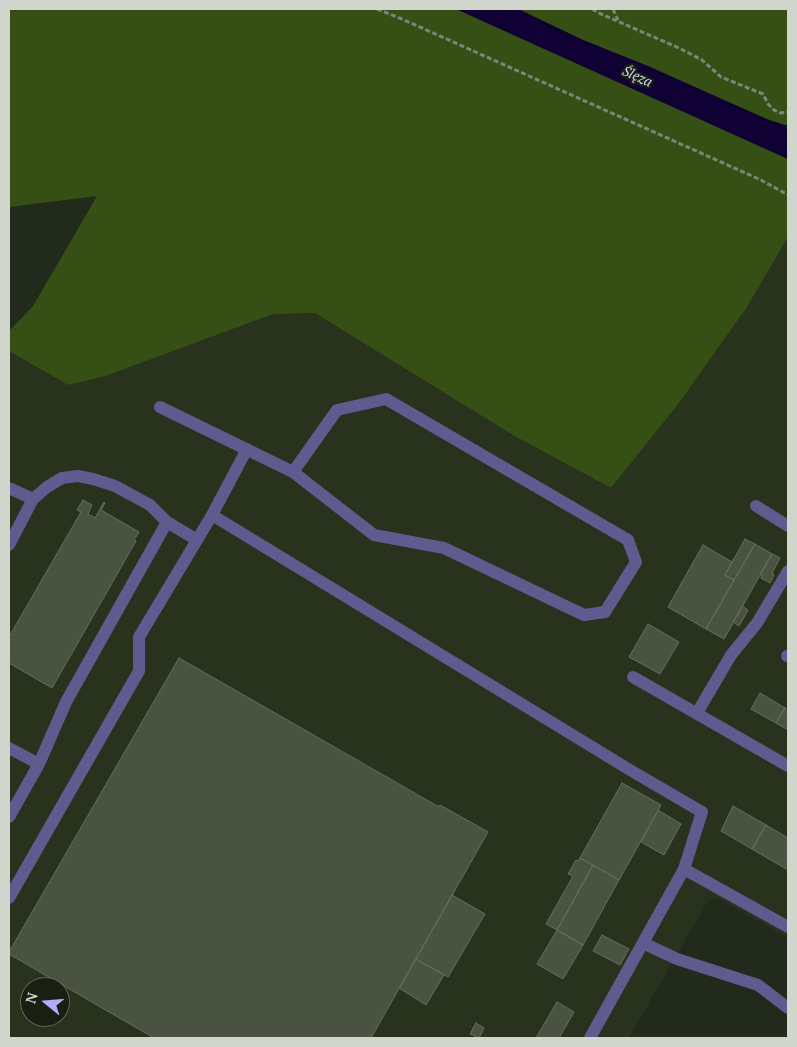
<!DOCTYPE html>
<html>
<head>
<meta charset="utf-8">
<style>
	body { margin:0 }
	#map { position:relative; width:797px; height:1047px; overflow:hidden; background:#222a1b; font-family:"PT Serif",serif }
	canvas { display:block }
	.frame { position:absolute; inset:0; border:10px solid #d1d6cd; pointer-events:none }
	.north { position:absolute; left:20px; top:977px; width:50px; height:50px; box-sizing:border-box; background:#192012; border:1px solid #63695d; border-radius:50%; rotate:287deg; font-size:14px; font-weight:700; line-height:20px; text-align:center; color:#d1d6cd }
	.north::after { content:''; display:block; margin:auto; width:18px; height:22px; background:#b2adf9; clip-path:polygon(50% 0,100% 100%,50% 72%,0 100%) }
</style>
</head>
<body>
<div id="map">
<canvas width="797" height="1047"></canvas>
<div class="frame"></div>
<div class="north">N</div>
</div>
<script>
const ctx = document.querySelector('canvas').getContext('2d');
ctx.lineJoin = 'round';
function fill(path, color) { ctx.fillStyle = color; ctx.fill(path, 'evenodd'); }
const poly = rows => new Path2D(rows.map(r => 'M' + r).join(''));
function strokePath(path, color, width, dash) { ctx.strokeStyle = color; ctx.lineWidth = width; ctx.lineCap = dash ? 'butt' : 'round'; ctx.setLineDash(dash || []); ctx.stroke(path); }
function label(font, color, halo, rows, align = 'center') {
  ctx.font = font + ' "PT Serif",serif'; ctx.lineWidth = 4.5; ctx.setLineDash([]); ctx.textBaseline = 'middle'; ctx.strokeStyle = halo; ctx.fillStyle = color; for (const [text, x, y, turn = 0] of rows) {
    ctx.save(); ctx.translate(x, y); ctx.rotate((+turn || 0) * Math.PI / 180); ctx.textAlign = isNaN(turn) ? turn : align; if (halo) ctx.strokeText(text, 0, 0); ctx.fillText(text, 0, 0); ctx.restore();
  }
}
fill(poly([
	[788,237,788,938,719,899,709,899,629,1038,9,1038,9,351,68,385,106,376,273,314,315,313,611,488,679,403,747,307],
	[30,987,60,987,60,1017,30,1017]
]), '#28321d');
fill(poly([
	[9,9,456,9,788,159,788,237,747,307,679,403,611,488,513,435,315,313,273,314,106,376,68,385,9,351,9,331,33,306,97,196,9,207],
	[518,9,788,9,788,126,769,120,583,40]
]), '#364f15');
fill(poly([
	[456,9,518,9,583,40,648,66,769,120,788,126,788,159]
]), '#100135');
const building = poly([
	[83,500,92,505,88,514,95,518,104,502,105,503,101,510,139,532,134,540,136,541,52,688,9,663,9,637,81,512,77,510,83,500],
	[745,539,755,544,734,580,725,575,745,539],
	[755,544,772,554,724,639,706,629,755,544],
	[703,545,732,562,725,575,734,580,706,629,668,607,703,545],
	[772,554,780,558,772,573,774,575,770,583,761,578,762,575,760,574,772,554],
	[742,606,748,610,739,626,733,622,742,606],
	[648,624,679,642,660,674,629,657,648,624],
	[179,658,439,807,440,805,488,832,371,1038,154,1038,9,954,9,952,179,658],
	[760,693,785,708,776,723,751,709,760,693],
	[785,708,788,710,788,730,776,723,785,708],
	[622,783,661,805,619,880,580,858,622,783],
	[733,806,766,825,752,849,721,831,733,806],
	[658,810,681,824,664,855,641,842,658,810],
	[766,825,788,838,788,870,752,849,766,825],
	[580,858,593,865,557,930,546,924,573,876,568,874,576,860,578,861,580,858],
	[593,865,619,880,583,945,557,930,593,865],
	[452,895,485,914,448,977,416,959,452,895],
	[557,930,583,945,563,979,537,964,557,930],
	[602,935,629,949,620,965,593,951,602,935],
	[416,959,444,975,426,1005,399,988,416,959],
	[557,1002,574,1012,559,1038,536,1038,557,1002],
	[476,1023,484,1028,479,1038,470,1034,476,1023]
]);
fill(building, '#4a5242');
strokePath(building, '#666f5e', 1);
strokePath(poly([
	[377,9,402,19,761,180,788,195],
	[592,9,601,14,679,48,702,60,721,77,763,94,768,104,774,110,781,113,788,112],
	[613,9,618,20]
]), '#7d8478', 3, [5, 2.5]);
strokePath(poly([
	[160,407,293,472,374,535,444,548,584,615,605,612,636,562,628,540,386,399,337,410,293,472],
	[9,488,33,499,47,487,62,478,78,476,93,479,115,486,150,505,167,522,197,540],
	[756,506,788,526],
	[212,515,247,449],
	[9,545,33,499],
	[787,656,788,656],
	[633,677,788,766],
	[697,713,731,655,757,623,788,571],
	[9,748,39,764],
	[9,817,39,764,66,702,167,522],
	[684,869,788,927],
	[9,898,139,671,139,637,212,515,630,770,702,812,684,869,590,1038],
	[643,943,677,959,758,985,788,1008]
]), '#5f5b8e', 12);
label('italic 14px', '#d5d3fe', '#192012', [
	["Ślęza",637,77,24]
]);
</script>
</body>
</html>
